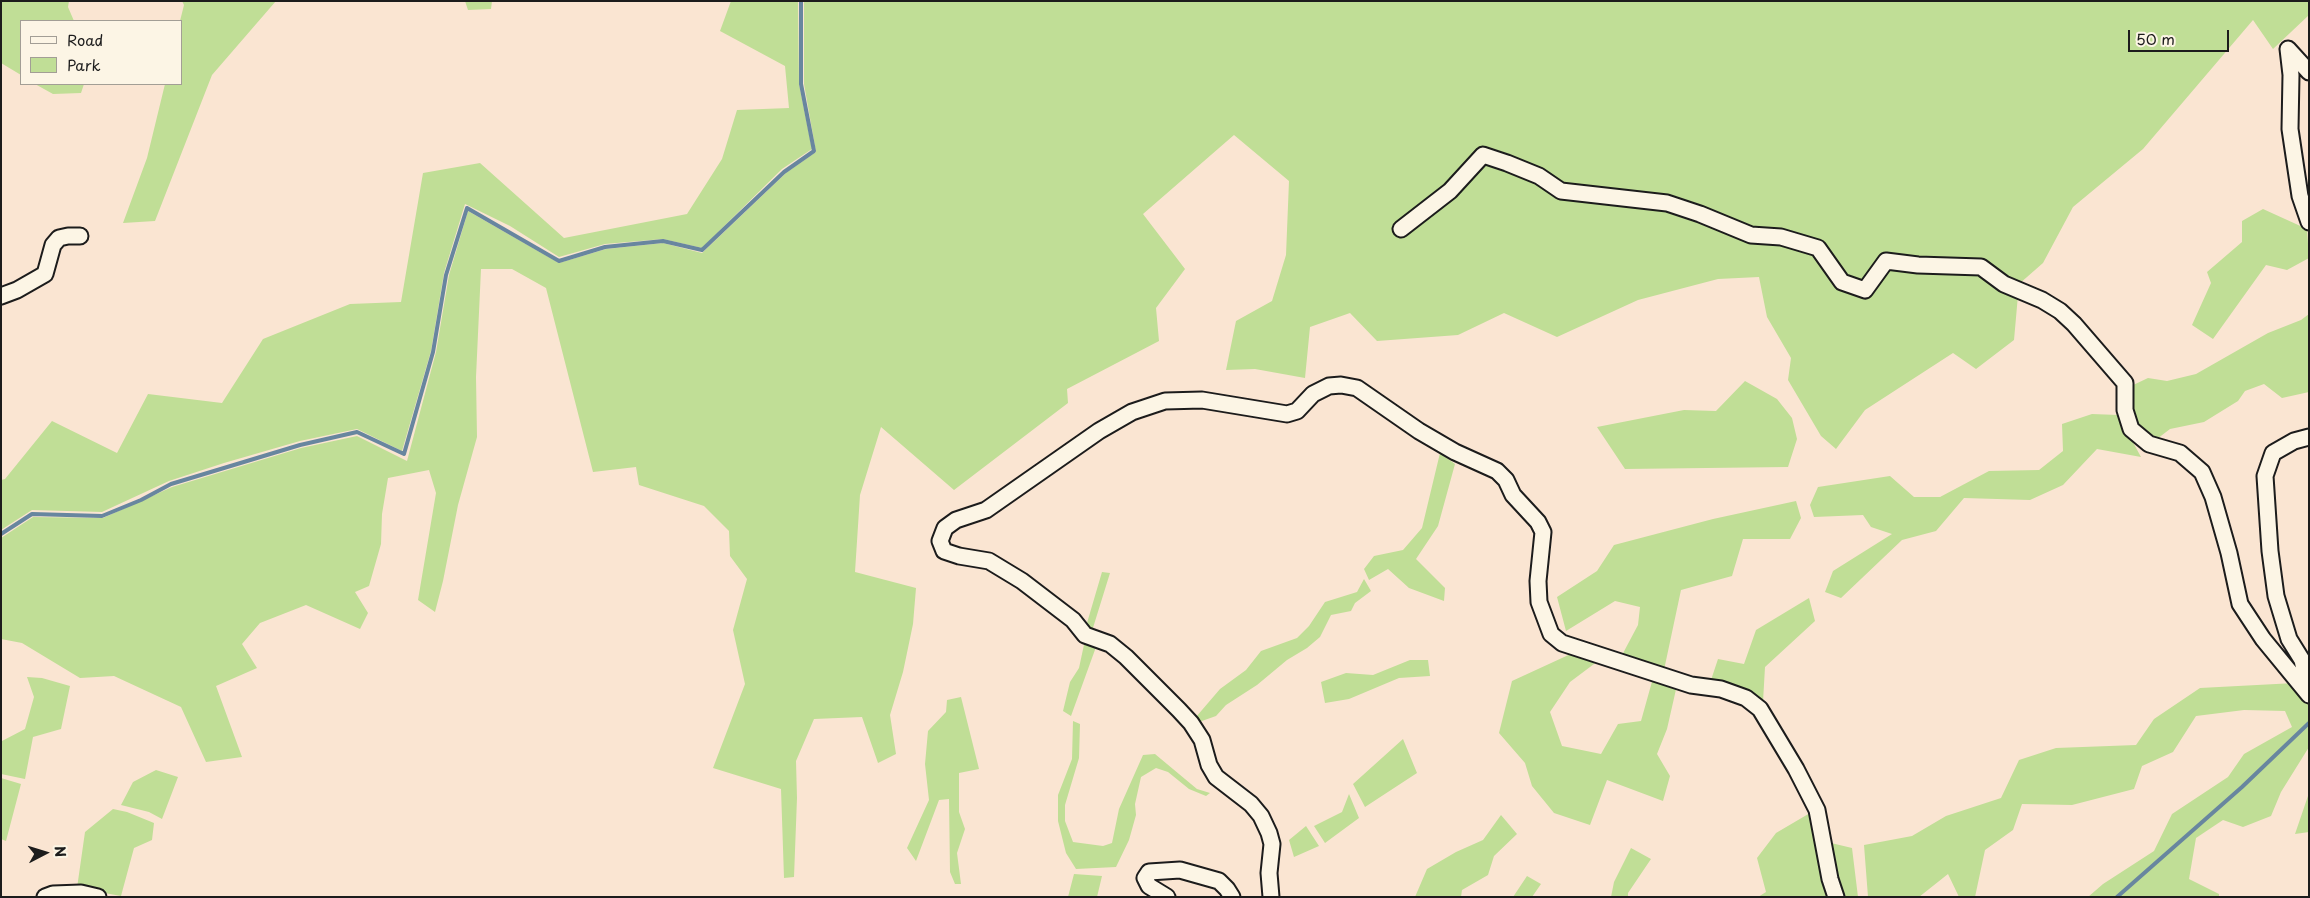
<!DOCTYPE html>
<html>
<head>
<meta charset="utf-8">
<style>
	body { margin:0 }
	#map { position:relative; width:2310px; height:898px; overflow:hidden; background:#fae5d2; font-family:"Playpen Sans",sans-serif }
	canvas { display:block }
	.frame { position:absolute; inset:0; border:2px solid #1c1c1c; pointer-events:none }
	.legend { position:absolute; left:20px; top:20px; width:162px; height:65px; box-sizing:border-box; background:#fcf5e5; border:1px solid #a29e95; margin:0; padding:6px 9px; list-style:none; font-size:15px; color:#1c1c1c }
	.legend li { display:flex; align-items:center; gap:10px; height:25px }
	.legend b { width:25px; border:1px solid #a29e95 }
	.north { position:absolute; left:20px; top:828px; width:50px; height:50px; -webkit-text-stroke:4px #fcf5e5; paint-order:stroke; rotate:85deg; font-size:14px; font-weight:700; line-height:20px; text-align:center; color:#1c1c1c }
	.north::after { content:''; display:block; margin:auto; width:18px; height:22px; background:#1c1c1c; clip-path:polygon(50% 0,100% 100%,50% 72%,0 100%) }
	.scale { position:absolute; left:2128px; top:30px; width:101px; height:22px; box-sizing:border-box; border:2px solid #1c1c1c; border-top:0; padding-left:6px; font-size:15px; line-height:18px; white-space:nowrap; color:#1c1c1c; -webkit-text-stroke:4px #fcf5e5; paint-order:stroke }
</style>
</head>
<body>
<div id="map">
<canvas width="2310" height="898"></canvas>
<div class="frame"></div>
<ul class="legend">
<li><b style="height:6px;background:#fcf5e5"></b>Road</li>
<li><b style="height:14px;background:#c0de96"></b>Park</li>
</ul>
<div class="north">N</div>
<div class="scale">50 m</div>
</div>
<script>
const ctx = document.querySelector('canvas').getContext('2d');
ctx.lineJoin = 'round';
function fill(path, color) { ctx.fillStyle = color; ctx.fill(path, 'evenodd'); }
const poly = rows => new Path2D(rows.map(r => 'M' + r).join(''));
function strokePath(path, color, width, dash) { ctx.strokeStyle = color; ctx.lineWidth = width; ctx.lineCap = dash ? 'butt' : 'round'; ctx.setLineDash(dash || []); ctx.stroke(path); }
fill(poly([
	[1,1,69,1,68,7,74,21,21,21,21,75,1,63],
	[182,1,276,1,212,75,155,221,123,223,147,158,165,84,181,84,180,21,184,5],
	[465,1,492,1,491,9,468,10],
	[731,1,798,1,799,84,812,149,782,169,702,248,663,239,605,244,559,257,510,226,465,204,444,273,431,351,402,451,357,429,300,441,224,463,169,481,102,512,32,510,1,530,1,480,5,479,52,421,117,453,148,394,222,403,263,339,350,304,401,302,423,173,480,163,564,238,687,214,722,159,737,110,789,108,785,66,720,31],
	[804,1,2309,1,2309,15,2273,49,2253,20,2143,149,2073,207,2043,263,2019,284,2014,340,1976,369,1953,353,1865,410,1836,449,1821,436,1788,380,1791,358,1767,317,1759,277,1718,279,1638,300,1557,337,1504,313,1458,335,1377,341,1350,313,1310,327,1305,378,1255,369,1226,370,1236,321,1272,301,1286,255,1289,181,1234,135,1143,214,1185,269,1156,308,1159,341,1067,389,1068,403,954,490,881,427,860,495,855,572,916,588,913,624,903,672,890,715,896,754,878,763,862,717,814,719,796,761,797,798,794,877,784,878,781,789,713,768,745,684,733,630,747,579,730,556,729,531,704,506,639,485,636,467,593,472,546,288,512,269,481,269,476,377,477,437,458,505,443,581,435,612,418,600,436,493,429,470,388,478,382,514,381,544,369,586,355,592,368,613,360,629,306,605,260,623,242,644,257,668,216,686,242,757,206,762,181,707,114,676,80,678,22,643,1,639,1,538,33,517,103,518,172,487,301,448,357,436,407,461,436,352,449,275,468,211,559,263,606,249,663,243,702,253,786,173,816,152,804,84],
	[35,84,84,84,81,93,53,94],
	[2263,209,2307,229,2309,258,2287,270,2266,265,2213,339,2192,325,2211,283,2207,272,2242,242,2242,221],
	[2309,314,2309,392,2282,398,2264,384,2245,391,2238,401,2204,422,2170,429,2153,442,2138,431,2128,412,2129,387,2148,378,2167,381,2196,374,2268,333,2301,320],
	[1745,381,1777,399,1792,418,1797,439,1788,467,1625,469,1597,427,1684,410,1716,411],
	[2092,414,2118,415,2141,457,2097,449,2063,485,2030,500,1964,498,1936,531,1902,540,1841,598,1825,592,1833,571,1892,534,1871,527,1863,515,1814,517,1810,505,1818,487,1890,476,1914,497,1940,497,1989,471,2039,470,2063,451,2062,424],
	[1440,453,1455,464,1438,526,1416,559,1445,588,1444,601,1409,588,1388,569,1369,580,1364,569,1374,556,1403,550,1422,528],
	[1796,501,1801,518,1790,539,1743,539,1732,576,1681,590,1664,670,1621,657,1638,625,1640,607,1615,601,1566,631,1557,597,1597,571,1614,545,1713,519],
	[1102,572,1110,573,1092,631,1087,623],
	[1364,579,1371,591,1355,603,1351,611,1331,615,1320,637,1307,648,1287,660,1257,685,1226,705,1216,716,1199,722,1196,717,1220,689,1246,670,1261,651,1297,638,1309,626,1325,602,1357,592],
	[1809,598,1815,621,1765,667,1763,702,1710,683,1718,659,1744,664,1756,630],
	[1085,640,1096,647,1071,716,1063,711,1070,682,1079,668],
	[1575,652,1598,661,1570,682,1550,712,1562,746,1601,754,1618,724,1641,721,1653,678,1677,685,1667,729,1657,754,1670,776,1663,801,1607,780,1590,825,1554,813,1532,786,1525,763,1499,733,1512,681],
	[1410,660,1428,660,1430,676,1399,678,1349,699,1325,703,1321,682,1346,673,1373,675],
	[27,677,42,678,70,686,61,729,33,737,25,779,1,774,1,743,2,741,25,729,34,697],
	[2295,683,2309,699,2309,747,2281,792,2271,816,2243,827,2223,820,2196,838,2189,879,2219,894,2219,897,2088,897,2103,884,2154,851,2172,814,2228,777,2244,754,2292,727,2285,711,2244,710,2196,716,2173,752,2142,766,2134,789,2072,805,2022,804,2013,830,1985,850,1975,897,1959,897,1948,874,1919,897,1868,897,1864,845,1912,836,1946,816,2001,798,2019,760,2056,748,2136,745,2154,719,2200,688],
	[961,697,979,769,959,773,959,812,965,829,957,853,961,884,955,884,950,872,949,799,939,800,916,861,907,848,929,800,925,764,928,731,946,712,947,700],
	[1073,721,1080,724,1079,758,1065,805,1065,821,1073,842,1103,846,1112,843,1119,809,1143,755,1155,754,1197,789,1210,793,1206,796,1189,789,1168,772,1156,768,1141,777,1135,804,1136,815,1129,840,1116,867,1076,869,1066,853,1058,821,1058,795,1072,759],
	[1403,739,1417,773,1365,807,1353,784],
	[156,770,178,777,162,819,149,812,121,805,133,782],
	[1,778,21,784,6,841,1,839],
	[2309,793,2309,832,2295,834],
	[1349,794,1359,818,1325,843,1314,826,1342,812],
	[113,809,127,812,154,823,152,840,134,848,121,896,77,888,85,832],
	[1810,813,1823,882,1829,897,1758,897,1766,892,1757,858,1776,833],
	[1501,815,1517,834,1494,856,1488,875,1462,890,1461,897,1415,897,1427,869,1456,852,1483,840],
	[1306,826,1319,846,1294,857,1289,840],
	[1827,842,1852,848,1858,897,1838,897],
	[1631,848,1651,859,1628,893,1628,897,1611,897,1614,882],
	[1074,874,1102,876,1097,897,1068,897],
	[1527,876,1541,884,1532,897,1513,897]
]), '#c0de96');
strokePath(poly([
	[1,534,32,514,102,516,141,500,171,484,300,445,357,432,404,454,433,352,446,275,467,208,559,261,605,247,663,241,702,250,784,172,814,151,801,84,801,1],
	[2117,897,2242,787,2309,723]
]), '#68869f', 4);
const minor = poly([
	[2309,72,2288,49,2291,75,2290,129,2300,196,2309,222],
	[1401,229,1450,191,1483,155,1507,163,1539,176,1561,191,1667,203,1700,214,1751,235,1781,237,1818,248,1842,282,1865,290,1886,261,1918,265,1981,267,2004,284,2042,300,2060,311,2074,324,2125,383,2125,410,2131,429,2149,444,2180,453,2202,472,2213,497,2229,553,2240,604,2263,639,2309,695],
	[1,296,17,290,45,274,53,245,59,238,68,236,80,236],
	[2309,691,2302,660,2289,639,2276,596,2270,551,2265,476,2273,453,2294,441,2309,437],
	[45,897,53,894,81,893,98,897],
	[1167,897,1149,886,1145,878,1149,872,1180,870,1219,881,1227,889,1232,897],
	[1271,897,1269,873,1272,844,1269,833,1261,816,1251,804,1216,777,1209,765,1202,740,1191,723,1179,710,1126,657,1110,644,1085,635,1073,620,1022,581,989,561,959,556,944,551,940,541,945,528,956,520,986,510,1099,431,1132,412,1165,401,1202,400,1287,414,1297,411,1313,394,1329,386,1341,385,1357,388,1419,431,1455,452,1497,471,1506,480,1513,495,1538,522,1543,532,1538,581,1539,602,1551,634,1562,643,1691,685,1721,689,1746,698,1760,709,1796,769,1817,810,1830,879,1836,897]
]);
strokePath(minor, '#1c1c1c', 19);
strokePath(minor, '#fcf5e5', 15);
</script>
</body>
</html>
